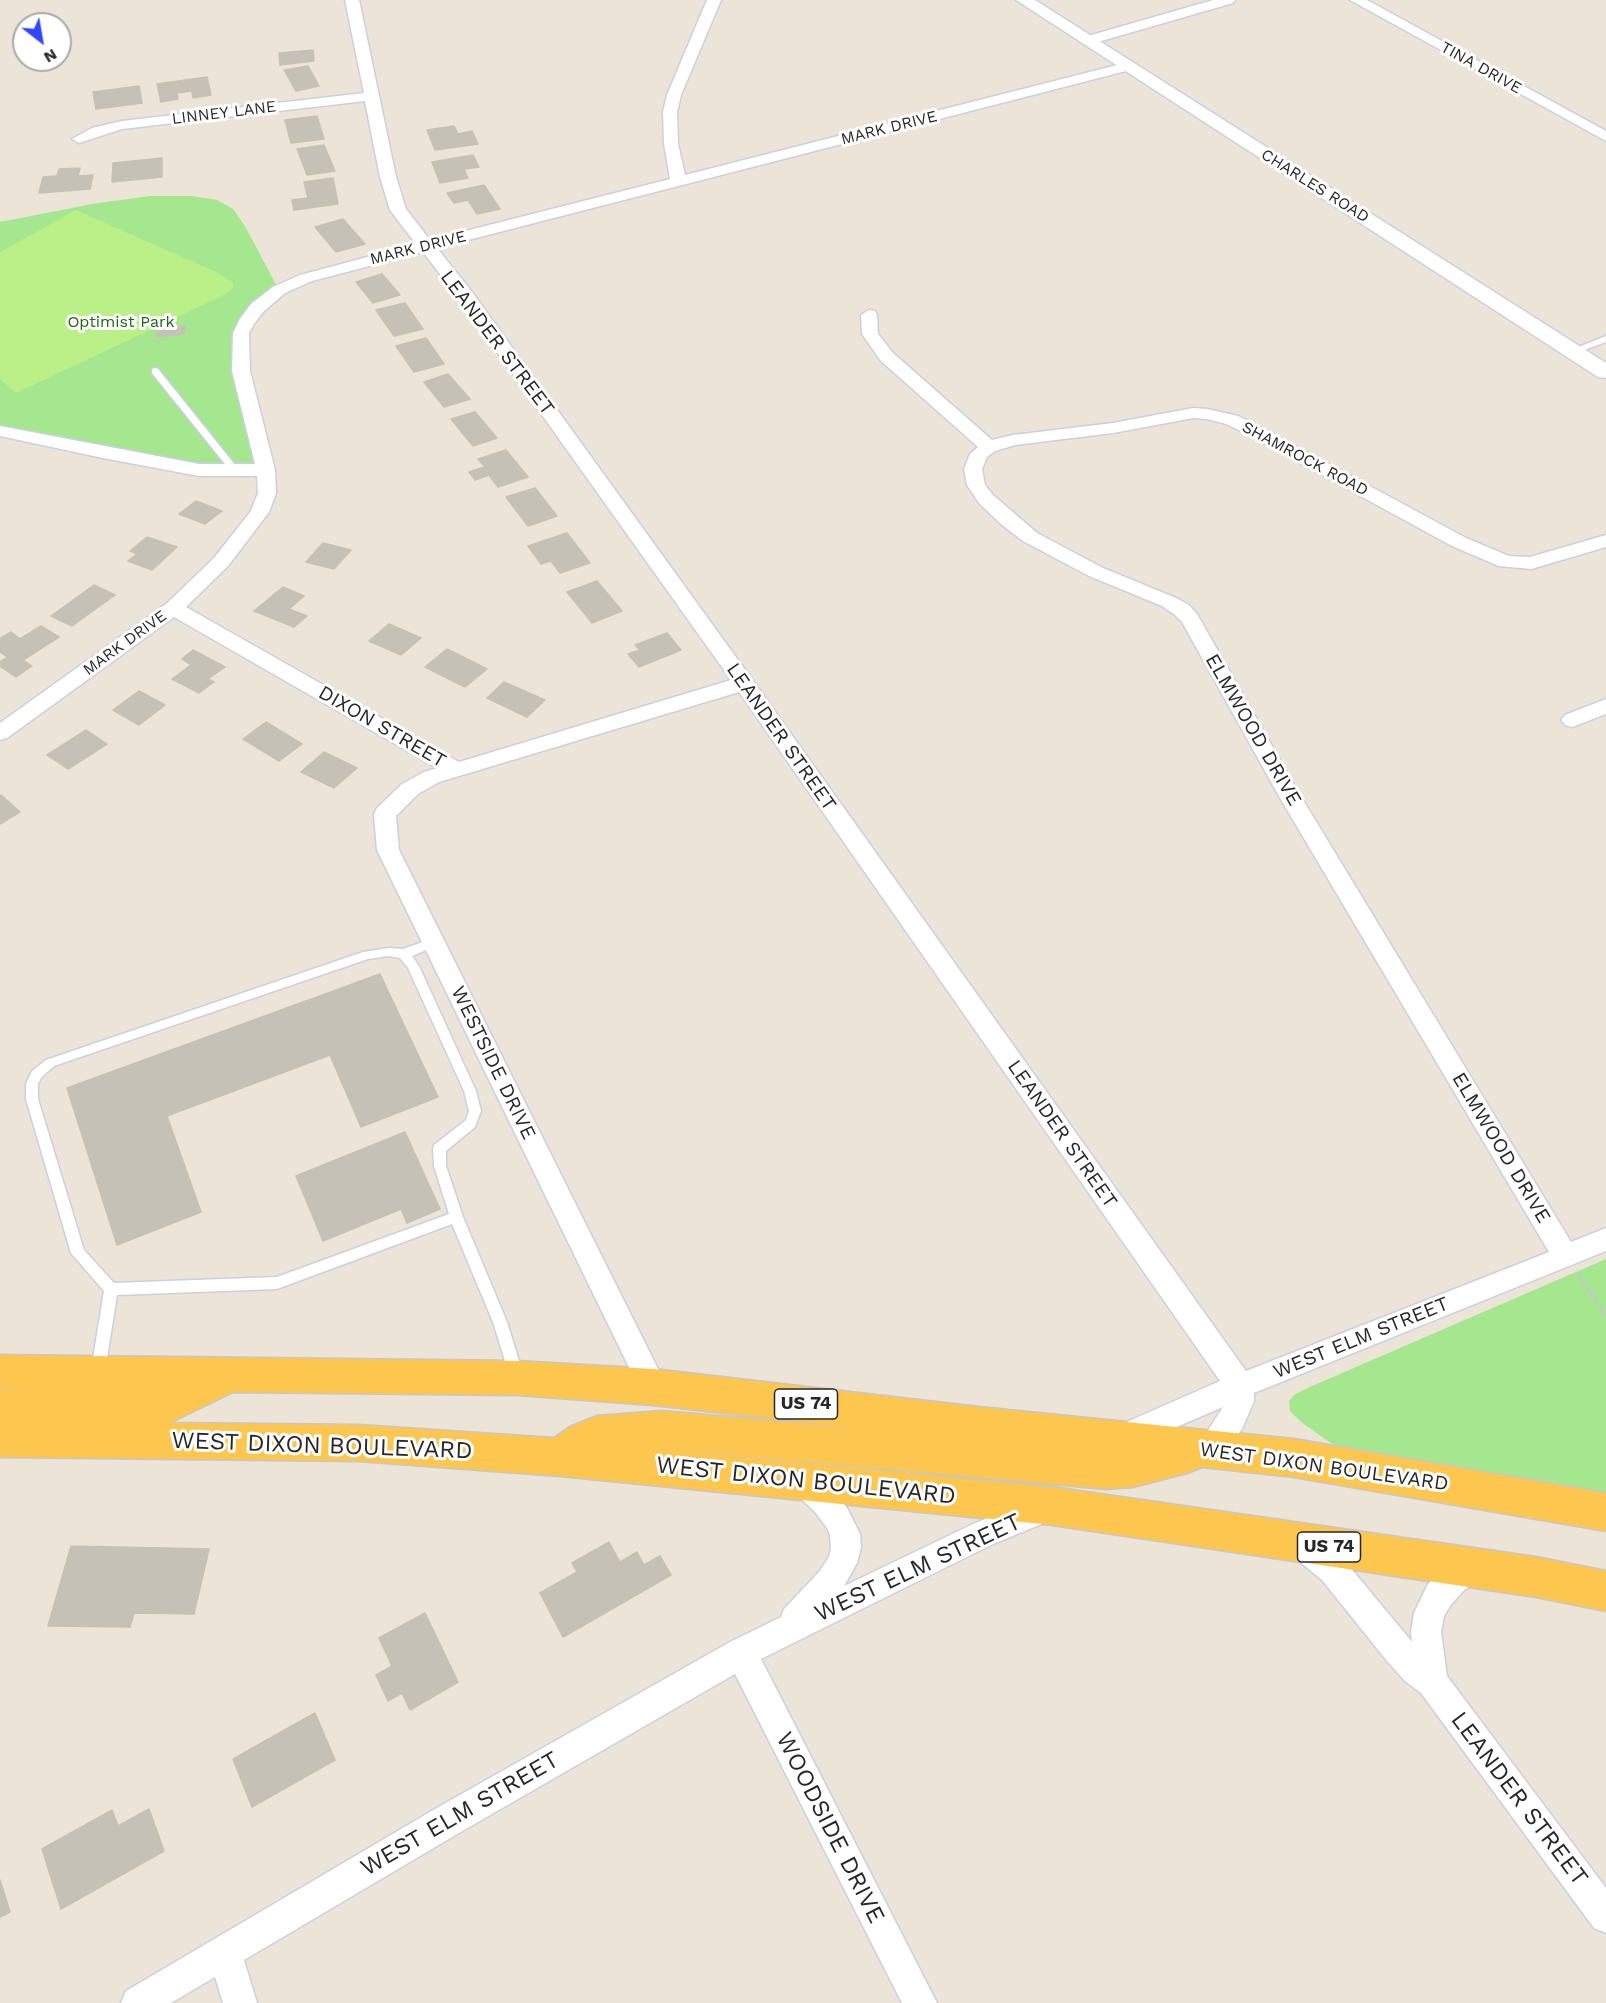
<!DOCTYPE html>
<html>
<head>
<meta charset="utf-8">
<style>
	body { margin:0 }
	#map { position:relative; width:1606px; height:2003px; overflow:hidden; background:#ece4d7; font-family:"Work Sans",sans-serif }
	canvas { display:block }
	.north { position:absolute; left:12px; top:12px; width:60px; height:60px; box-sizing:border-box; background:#fff; border:2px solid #a9a9a9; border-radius:50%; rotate:149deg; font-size:16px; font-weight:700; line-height:24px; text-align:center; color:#272727 }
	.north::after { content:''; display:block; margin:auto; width:21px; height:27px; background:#3146ff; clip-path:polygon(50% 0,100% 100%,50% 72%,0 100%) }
</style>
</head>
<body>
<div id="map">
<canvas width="1606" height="2003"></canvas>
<div class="north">N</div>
</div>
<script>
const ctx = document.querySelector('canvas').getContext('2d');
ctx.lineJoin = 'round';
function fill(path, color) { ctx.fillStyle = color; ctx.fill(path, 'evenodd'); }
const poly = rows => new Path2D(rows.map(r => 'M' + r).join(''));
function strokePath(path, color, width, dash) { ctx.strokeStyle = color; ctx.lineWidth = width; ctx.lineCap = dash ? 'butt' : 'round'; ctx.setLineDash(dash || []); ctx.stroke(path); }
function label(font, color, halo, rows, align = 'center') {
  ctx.font = font + ' "Work Sans",sans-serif'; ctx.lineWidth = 6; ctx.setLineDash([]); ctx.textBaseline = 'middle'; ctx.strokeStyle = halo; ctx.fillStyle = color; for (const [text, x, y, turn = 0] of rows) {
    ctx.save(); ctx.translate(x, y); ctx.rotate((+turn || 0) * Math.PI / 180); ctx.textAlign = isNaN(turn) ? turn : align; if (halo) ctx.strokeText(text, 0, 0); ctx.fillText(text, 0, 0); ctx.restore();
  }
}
fill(poly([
	[150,196,191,196,217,200,233,209,246,228,279,290,241,333,266,470,236,472,0,431,0,222,92,204],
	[1606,1259,1606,1500,1345,1453,1301,1422,1290,1411,1289,1401,1294,1395,1305,1389]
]), '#a5e78e');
fill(poly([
	[76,210,216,272,233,282,233,288,222,296,16,393,0,379,0,252]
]), '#bbf089');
const building = poly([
	[313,50,314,61,280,65,279,53,313,50],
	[308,66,319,86,296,91,284,70,308,66],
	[207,77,211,95,193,98,192,91,177,93,178,99,161,102,157,84,207,77],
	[139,86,142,103,96,109,93,92,139,86],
	[317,116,324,139,291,143,285,120,317,116],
	[454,126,458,134,472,131,478,144,435,150,427,130,454,126],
	[324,145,335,171,307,175,297,149,324,145],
	[473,155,479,167,464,169,468,178,440,183,432,162,473,155],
	[162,158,162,177,112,182,113,163,162,158],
	[80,168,78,176,93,175,90,189,39,193,43,177,57,176,59,169,80,168],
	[333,178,338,204,294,210,292,200,308,198,304,182,333,178],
	[484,185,500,209,477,214,468,200,454,203,447,193,484,185],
	[343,219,365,244,336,252,315,227,343,219],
	[382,274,400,295,373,303,356,282,382,274],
	[405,303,423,329,394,336,376,310,405,303],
	[185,326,184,334,157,337,157,329,185,326],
	[426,338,444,364,414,372,396,346,426,338],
	[448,374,470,399,444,407,424,382,448,374],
	[475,412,497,438,473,446,451,419,475,412],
	[506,450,528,477,498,487,489,475,475,480,469,472,485,467,478,459,506,450],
	[535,488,557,516,528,526,506,497,535,488],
	[196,501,222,511,205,524,179,514,196,501],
	[567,533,590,563,560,573,551,561,541,564,528,546,567,533],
	[147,537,177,547,152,570,128,561,137,554,130,551,147,537],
	[323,543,351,550,334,569,306,562,323,543],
	[597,581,622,611,592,623,567,592,597,581],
	[94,585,115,595,72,626,51,616,94,585],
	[283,587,304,596,289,609,307,616,294,627,254,611,283,587],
	[389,624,421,638,401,655,369,641,389,624],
	[41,626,59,637,23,660,32,666,16,677,0,666,0,662,8,657,0,652,0,639,11,632,20,639,41,626],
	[667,633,681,650,639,667,628,654,640,650,635,645,667,633],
	[447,649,487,669,465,687,425,667,447,649],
	[193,650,225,667,208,679,214,682,199,693,172,679,191,665,182,659,193,650],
	[504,682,545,700,527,717,487,698,504,682],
	[139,691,165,705,139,725,113,710,139,691],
	[266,722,302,744,279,761,243,739,266,722],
	[86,730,107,744,68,769,47,755,86,730],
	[324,752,357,768,334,788,301,772,324,752],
	[1,795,20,812,0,824,0,796,1,795],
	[380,974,438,1097,361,1127,330,1055,167,1116,201,1212,117,1245,67,1088,380,974],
	[405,1132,440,1209,407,1223,401,1209,323,1241,296,1176,405,1132],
	[609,1542,620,1562,637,1552,644,1565,660,1556,671,1575,563,1637,540,1593,577,1572,572,1563,609,1542],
	[71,1546,209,1549,194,1614,134,1613,130,1627,48,1626,71,1546],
	[425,1613,458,1682,410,1710,402,1693,388,1701,376,1675,392,1666,379,1638,425,1613],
	[315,1713,335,1760,252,1807,233,1759,315,1713],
	[149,1809,164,1851,61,1909,42,1849,112,1810,118,1826,149,1809],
	[0,1880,10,1912,0,1917,0,1880]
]);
fill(building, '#c6c1b7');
strokePath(building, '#c6c1b1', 1.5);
const service = poly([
	[1606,336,1606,342,1573,354,1569,351,1606,336],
	[155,368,158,369,239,470,239,474,233,474,152,373,152,369,155,368],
	[434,938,438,939,440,942,438,945,412,956,419,966,476,1091,481,1111,475,1127,446,1151,446,1166,463,1217,507,1322,524,1377,522,1381,517,1383,512,1381,510,1377,493,1322,452,1224,277,1289,117,1295,105,1371,103,1375,98,1377,93,1375,91,1371,104,1291,71,1253,26,1099,26,1084,32,1071,46,1060,363,952,389,948,403,949,434,938],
	[389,956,400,958,408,968,464,1091,469,1111,466,1120,434,1145,433,1149,434,1166,449,1214,277,1277,114,1283,84,1250,38,1099,38,1084,41,1078,54,1066,368,959,389,956]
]);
const minor = poly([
	[345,0,359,0,396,177,406,209,430,240,670,179,664,144,663,112,667,95,707,0,721,0,681,95,677,112,678,144,685,175,1125,63,1132,67,1130,70,437,248,472,292,751,678,1246,1371,1549,1252,1280,798,1182,622,1175,615,1162,606,1089,576,1023,541,1002,525,979,503,967,485,964,469,970,454,978,447,881,361,862,334,861,315,869,310,875,311,877,315,878,334,893,353,992,440,1013,435,1113,423,1193,408,1207,409,1238,416,1255,424,1466,538,1509,556,1530,557,1606,535,1606,547,1538,567,1531,569,1499,566,1452,546,1243,432,1226,424,1207,419,1193,418,1113,433,1015,445,995,451,987,457,982,469,985,485,993,495,1037,533,1103,568,1176,598,1189,605,1197,614,1300,795,1571,1242,1606,1228,1606,1251,1254,1393,1254,1401,1242,1429,1220,1458,1210,1462,1200,1458,1196,1449,1223,1407,1123,1450,1113,1446,1109,1437,1113,1428,1220,1381,739,692,439,782,418,794,396,816,399,850,667,1387,663,1396,653,1400,643,1396,377,850,374,814,377,808,402,784,424,772,437,768,174,617,7,738,0,740,0,723,166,604,214,558,251,511,258,493,257,476,199,476,103,458,0,436,0,426,199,464,255,464,232,371,233,333,240,319,251,304,273,287,300,275,416,244,390,210,380,177,365,101,122,129,79,143,72,139,92,128,122,121,364,93,345,0],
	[423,252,460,300,731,680,459,762,186,607,228,566,269,512,276,493,275,470,250,371,249,333,254,324,263,312,285,293,312,281,423,252],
	[1213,0,1235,0,1233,3,1091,44,1086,45,1079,41,1081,38,1213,0],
	[1350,0,1367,0,1606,131,1606,141,1350,0],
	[1606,699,1606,714,1572,727,1565,725,1561,720,1565,715,1606,699],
	[803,1467,813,1471,835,1492,847,1508,860,1534,861,1548,857,1563,844,1586,973,1524,1044,1495,1054,1499,1059,1509,1054,1519,993,1544,761,1659,937,2003,902,2003,735,1674,459,1833,244,1960,257,2003,223,2003,215,1977,171,2003,121,2003,126,1991,435,1809,730,1642,781,1617,784,1609,819,1572,829,1557,831,1548,830,1535,827,1528,815,1512,793,1491,788,1481,793,1471,803,1467],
	[1304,1532,1315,1536,1344,1560,1412,1642,1411,1632,1414,1613,1428,1584,1441,1571,1461,1557,1472,1552,1483,1557,1487,1567,1483,1577,1463,1591,1450,1606,1444,1616,1441,1632,1447,1676,1606,1888,1606,1933,1594,1928,1421,1693,1405,1681,1387,1661,1322,1580,1293,1556,1289,1546,1293,1536,1304,1532]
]);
const tertiary = poly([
	[1016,0,1035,0,1606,363,1606,378,1598,377,1016,0]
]);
const trunk = poly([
	[0,1355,517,1361,653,1369,979,1407,1294,1439,1606,1493,1606,1531,1294,1477,1202,1467,1187,1473,1133,1487,1106,1489,654,1448,1052,1487,1536,1557,1606,1571,1606,1611,1536,1597,1052,1525,560,1476,359,1461,0,1457,0,1390,26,1390,0,1389,0,1355],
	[233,1392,517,1395,653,1405,855,1428,662,1411,597,1416,570,1427,554,1438,359,1425,169,1423,233,1392]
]);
strokePath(service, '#cccfe2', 3);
strokePath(minor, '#cccfe2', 3);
strokePath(tertiary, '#cccfe2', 3);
strokePath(trunk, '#c7c7c7', 3);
strokePath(poly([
	[1578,1275,1605,1313]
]), '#c7c7c7', 4, [4.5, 3]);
strokePath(poly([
	[1604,1311,1606,1314]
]), '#c7c7c7', 4.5, [6, 4]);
fill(service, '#fff');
fill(minor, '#fff');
fill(tertiary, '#fff');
fill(trunk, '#fdc64e');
label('16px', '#272727', '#fff', [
	["TINA DRIVE",1481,68,29],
	["LINNEY LANE",224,113,-7],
	["MARK DRIVE",889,128,-14],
	["CHARLES ROAD",1315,186,32],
	["MARK DRIVE",418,248,-14],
	["SHAMROCK ROAD",1305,459,28],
	["MARK DRIVE",125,643,-36]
]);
label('16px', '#1e6813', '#fff', [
	["Optimist Park",121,322]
]);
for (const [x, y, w] of [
	[806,1404,63],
	[1329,1547,63]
]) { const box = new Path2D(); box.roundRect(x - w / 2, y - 15, w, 30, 4.5); ctx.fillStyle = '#fff'; ctx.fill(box); strokePath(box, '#272727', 1.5); }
label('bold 18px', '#272727', null, [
	["US 74",806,1404],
	["US 74",1329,1547]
]);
label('20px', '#272727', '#fff', [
	["LEANDER STREET",497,343,53],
	["DIXON STREET",382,727,30],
	["ELMWOOD DRIVE",1253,730,60],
	["LEANDER STREET",781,737,55],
	["WESTSIDE DRIVE",493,1063,64],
	["LEANDER STREET",1062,1134,55],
	["ELMWOOD DRIVE",1501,1148,59],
	["WEST ELM STREET",1361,1338,-22],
	["WEST DIXON BOULEVARD",1324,1467,8]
]);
label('24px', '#272727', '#fff', [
	["WEST DIXON BOULEVARD",322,1446,2],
	["WEST DIXON BOULEVARD",806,1481,6],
	["WEST ELM STREET",918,1568,-25],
	["LEANDER STREET",1519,1799,53],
	["WEST ELM STREET",460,1814,-30],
	["WOODSIDE DRIVE",830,1828,63]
]);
</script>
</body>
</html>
